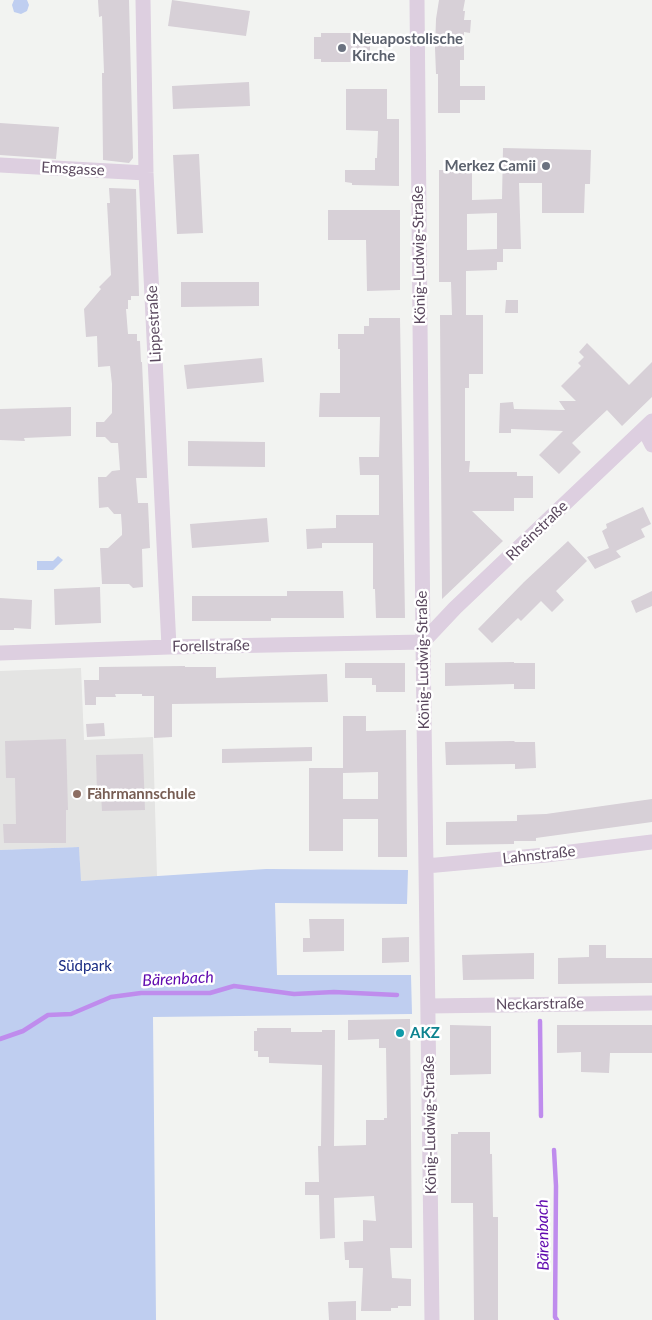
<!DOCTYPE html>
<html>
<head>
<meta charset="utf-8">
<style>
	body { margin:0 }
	canvas { display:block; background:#f2f3f1 }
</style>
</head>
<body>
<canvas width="652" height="1320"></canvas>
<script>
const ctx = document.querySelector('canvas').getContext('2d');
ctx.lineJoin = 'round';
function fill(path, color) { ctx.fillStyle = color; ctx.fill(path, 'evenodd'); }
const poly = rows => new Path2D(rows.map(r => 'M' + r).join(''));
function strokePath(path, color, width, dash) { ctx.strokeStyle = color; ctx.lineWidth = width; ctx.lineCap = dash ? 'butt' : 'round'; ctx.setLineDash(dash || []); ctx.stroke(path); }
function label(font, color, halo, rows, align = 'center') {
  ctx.font = font + ' Lato,sans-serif'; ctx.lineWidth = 5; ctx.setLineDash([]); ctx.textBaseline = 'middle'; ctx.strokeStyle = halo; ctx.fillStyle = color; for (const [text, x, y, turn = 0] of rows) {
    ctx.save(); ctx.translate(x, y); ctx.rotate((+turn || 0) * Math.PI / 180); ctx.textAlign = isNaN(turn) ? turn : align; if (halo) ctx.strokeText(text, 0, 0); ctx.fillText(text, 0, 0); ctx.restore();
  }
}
fill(poly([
	[81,668,84,740,153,737,157,877,80,881,79,847,0,850,0,671]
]), '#e4e4e3');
fill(poly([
	[14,0,27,0,29,5,27,11,21,14,14,12,12,5],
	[58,556,63,560,53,570,37,570,37,561,53,561],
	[79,847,81,881,266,869,408,870,407,904,275,903,277,975,411,975,412,1014,153,1017,156,1320,0,1320,0,850]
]), '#bfcef0');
strokePath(poly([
	[540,1021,541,1116],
	[0,1039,23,1031,48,1015,71,1014,111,997,141,993,210,993,234,986,294,994,334,992,397,995],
	[554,1150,556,1186,555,1317,557,1320]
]), '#bf8ced', 4.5);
fill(poly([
	[98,0,129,0,133,158,129,163,103,160,102,73,104,73,102,16,99,17],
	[172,0,250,11,246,36,168,26],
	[439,0,465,0,463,11,465,11,464,20,471,20,470,33,464,32,464,60,460,60,460,86,485,86,485,100,460,100,460,113,438,113,438,74,436,74,435,48,436,19],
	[321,33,370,33,370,62,321,62,321,59,314,59,314,37,321,37],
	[249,82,250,106,173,109,172,86],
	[346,89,387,89,387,119,399,119,399,186,352,185,352,183,345,182,345,170,375,170,375,158,377,158,378,131,346,130],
	[0,123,59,127,56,159,0,155],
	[503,148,591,150,590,184,585,184,584,213,542,213,542,183,519,183,521,249,503,249,503,262,497,262,497,270,466,271,466,315,483,315,483,374,469,374,469,388,465,388,465,461,470,461,469,472,517,472,517,476,533,476,533,498,514,498,514,511,472,511,503,541,442,599,440,315,452,315,451,282,439,282,439,170,472,170,472,200,502,199],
	[497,213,497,249,467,250,467,214],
	[199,154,203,233,177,234,173,155],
	[109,188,136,189,139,296,131,296,131,300,128,300,128,309,126,309,128,334,137,334,137,341,140,341,141,362,142,362,147,478,136,478,138,503,148,503,150,548,142,549,143,587,133,588,129,584,102,584,100,548,108,548,122,535,122,529,121,514,114,514,108,507,99,508,98,477,106,477,112,471,120,470,118,443,111,443,105,437,96,437,96,422,104,422,112,413,112,384,110,366,98,367,97,336,86,337,84,309,101,289,99,287,111,275,107,203,110,203],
	[328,210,400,210,400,290,367,291,366,240,328,240],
	[181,282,259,282,259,306,181,307],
	[506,300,518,300,518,313,505,313],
	[369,318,400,318,405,618,376,618,375,589,373,589,373,543,322,543,322,548,307,549,306,529,336,528,336,515,379,515,379,475,360,475,359,457,379,457,380,417,319,417,320,393,340,393,340,349,338,349,338,334,364,334,364,326,369,326],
	[587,343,629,385,652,362,652,397,622,426,607,410,572,443,581,452,559,474,539,455,563,431,511,429,511,433,499,433,500,403,513,402,514,409,565,410,559,401,576,401,561,386,581,366,578,363,584,357,579,352],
	[262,358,264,382,187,389,184,365],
	[71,407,71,436,24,438,25,441,0,440,0,409],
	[188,441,265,442,265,467,188,466],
	[643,507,651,524,641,529,645,537,616,551,621,557,595,569,587,557,609,548,602,531,607,528,606,524],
	[267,518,269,542,192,548,190,524],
	[568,541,587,561,556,591,564,600,552,612,541,601,521,621,518,618,492,643,478,629,524,582],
	[100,587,101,623,55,625,54,589],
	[287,591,343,591,344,618,271,618,271,621,192,621,192,596,287,596],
	[652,591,652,606,636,613,631,601],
	[0,598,32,600,31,629,14,628,14,630,0,630],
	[514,662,514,663,535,663,535,689,514,689,514,684,445,686,445,663],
	[345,663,405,663,405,692,376,692,376,685,372,685,372,678,345,678],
	[185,666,185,667,216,667,216,678,327,674,328,702,172,704,172,737,154,738,154,696,142,696,142,694,115,694,116,697,96,697,96,705,85,705,84,680,99,680,99,667],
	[343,716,366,716,366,731,406,730,407,857,378,857,378,819,343,819,343,851,309,851,309,768,343,768],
	[343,768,343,773,378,772,378,799,343,799],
	[104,723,105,736,87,737,86,724],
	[66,739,68,810,66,810,66,843,4,843,3,824,16,824,15,778,6,778,5,741],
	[514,741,515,742,535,742,536,768,515,769,515,764,446,765,445,742],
	[312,747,312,761,222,763,222,749],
	[143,754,145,810,102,811,101,794,97,794,96,755],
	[652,799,652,822,536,838,536,841,514,841,514,844,446,845,446,822,517,821,517,815,546,814],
	[309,919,344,919,344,951,303,952,303,938,310,938],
	[409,937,409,962,382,963,382,938],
	[589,945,606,945,606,958,652,958,652,983,558,984,558,958,589,957],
	[534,953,534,979,463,980,462,955],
	[410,1019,412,1248,390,1248,392,1278,411,1279,411,1306,398,1306,398,1308,391,1308,391,1311,361,1311,363,1268,349,1268,349,1260,345,1260,344,1242,363,1241,363,1220,376,1221,374,1196,334,1198,335,1238,320,1239,319,1195,305,1195,305,1182,319,1182,318,1146,321,1146,322,1065,269,1063,269,1057,258,1057,258,1051,254,1051,254,1031,257,1031,257,1028,291,1028,291,1032,322,1032,322,1030,335,1030,334,1146,366,1145,366,1120,384,1120,384,1118,387,1118,386,1048,379,1048,379,1039,348,1040,348,1020],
	[450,1025,491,1026,491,1074,450,1075],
	[557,1025,652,1025,652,1053,610,1053,609,1073,581,1072,581,1052,557,1053],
	[458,1132,490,1132,490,1154,492,1154,493,1217,498,1217,498,1320,474,1320,473,1203,451,1203,451,1134,458,1134],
	[356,1301,356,1320,329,1320,328,1302]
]), '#d7d0d7');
strokePath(poly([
	[143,0,146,173,169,647],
	[417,0,423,642,432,1320],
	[0,165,146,173],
	[644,429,652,445],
	[0,653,169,647,423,642,455,608,652,421],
	[426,866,546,855,652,842],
	[428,1006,652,1003]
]), '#ddcfe0', 15);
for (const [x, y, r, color] of [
	[342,48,5,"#6b7280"],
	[546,166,5,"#6b7280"],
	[77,794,5,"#8d6e63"],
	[400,1033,5,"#0f9aa8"]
]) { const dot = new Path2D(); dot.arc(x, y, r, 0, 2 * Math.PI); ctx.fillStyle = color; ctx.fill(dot); strokePath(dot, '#fff', 2); }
label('bold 15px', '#5b616d', '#fff', [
	["Neuapostolische",352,39],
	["Kirche",352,56],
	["Merkez Camii",536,166,"right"]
], 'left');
label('15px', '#5a485e', '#fff', [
	["Emsgasse",73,169,3],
	["König-Ludwig-Straße",419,255,-91],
	["Lippestraße",154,324,-93],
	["Rheinstraße",537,531,-44],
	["Forellstraße",211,646,-1],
	["König-Ludwig-Straße",423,660,-91],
	["Lahnstraße",539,855,-6],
	["Neckarstraße",540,1004,-1],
	["König-Ludwig-Straße",430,1125,-91]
]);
label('bold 15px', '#785e54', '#fff', [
	["Fährmannschule",87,794]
], 'left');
label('15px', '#172a82', '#fff', [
	["Südpark",85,966]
]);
label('bold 15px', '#0d838f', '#fff', [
	["AKZ",410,1033]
], 'left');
label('italic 16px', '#610baf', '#fff', [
	["Bärenbach",178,979,-3],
	["Bärenbach",543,1235,-91]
]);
</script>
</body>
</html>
